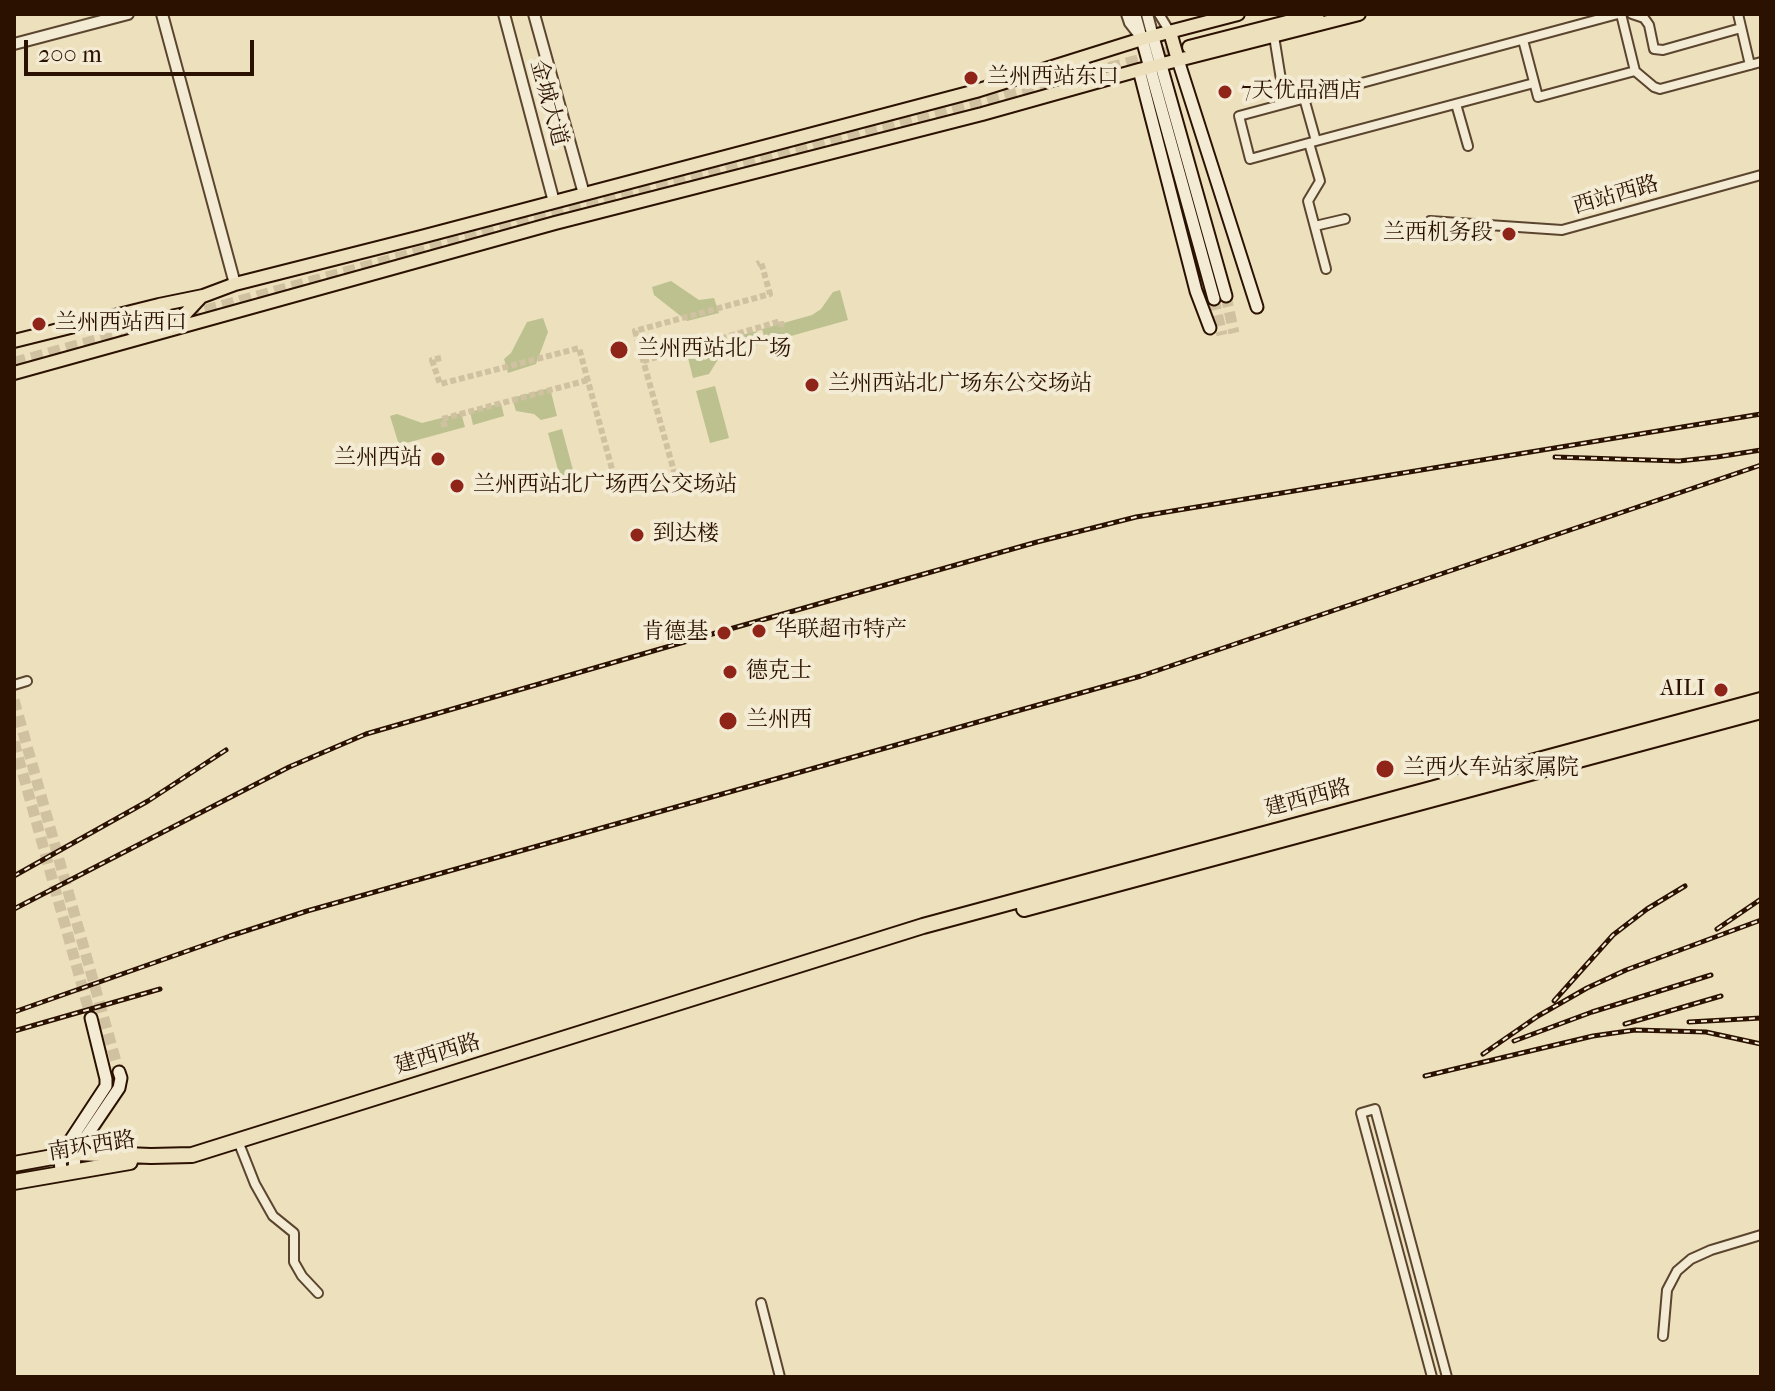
<!DOCTYPE html>
<html>
<head>
<meta charset="utf-8">
<style>
	body { margin:0 }
	#map { position:relative; width:1775px; height:1391px; overflow:hidden; background:#ede0bd; font-family:"IM FELL French Canon",serif }
	canvas { display:block }
	.frame { position:absolute; inset:0; border:16px solid #2b1100; pointer-events:none }
	.scale { position:absolute; left:24px; top:40px; width:230px; height:36px; box-sizing:border-box; border:4px solid #2b1100; border-top:0; padding-left:10px; font-size:24px; line-height:28px; white-space:nowrap; color:#2b1100; -webkit-text-stroke:6px #f3ebd4; paint-order:stroke }
</style>
</head>
<body>
<div id="map">
<canvas width="1775" height="1391"></canvas>
<div class="frame"></div>
<div class="scale">200 m</div>
</div>
<script>
const ctx = document.querySelector('canvas').getContext('2d');
ctx.lineJoin = 'round';
function fill(path, color) { ctx.fillStyle = color; ctx.fill(path, 'evenodd'); }
const poly = rows => new Path2D(rows.map(r => 'M' + r).join(''));
function strokePath(path, color, width, dash) { ctx.strokeStyle = color; ctx.lineWidth = width; ctx.lineCap = dash ? 'butt' : 'round'; ctx.setLineDash(dash || []); ctx.stroke(path); }
function label(font, color, halo, rows, align = 'center') {
  ctx.font = font + ' "IM FELL French Canon","Noto Serif SC",serif'; ctx.lineWidth = 8; ctx.setLineDash([]); ctx.textBaseline = 'middle'; ctx.strokeStyle = halo; ctx.fillStyle = color; for (const [text, x, y, turn = 0] of rows) {
    ctx.save(); ctx.translate(x, y); ctx.rotate((+turn || 0) * Math.PI / 180); ctx.textAlign = isNaN(turn) ? turn : align; if (halo) ctx.strokeText(text, 0, 0); ctx.fillText(text, 0, 0); ctx.restore();
  }
}
fill(poly([
	[671,281,699,300,714,298,719,313,687,321,654,295,652,287],
	[840,290,848,320,766,343,762,329,812,315,821,309,833,292],
	[543,318,548,332,536,364,508,373,504,359,511,353,527,322],
	[757,331,761,344,741,350,737,336],
	[723,340,726,353,719,358,709,374,693,378,686,350],
	[715,386,729,438,710,443,696,391],
	[550,388,557,416,541,420,534,414,516,411,512,398],
	[501,403,504,416,473,425,470,412],
	[461,413,465,427,399,445,390,416,397,414,422,423],
	[562,429,577,485,563,488,548,433]
]), '#bcc18f');
strokePath(poly([
	[441,358,432,360,440,384,579,348,618,491],
	[643,361,781,321,782,331],
	[445,427,442,419,588,380],
	[675,475,635,331,770,294,761,262,757,264]
]), '#d0c1a1', 6, [6, 3]);
strokePath(poly([
	[1226,296,1234,333],
	[1214,299,1222,335],
	[14,700,119,1072],
	[14,742,91,1018]
]), '#d0c1a1', 11, [11, 5.5]);
strokePath(poly([
	[14,363,552,216,1185,48]
]), '#d0c1a1', 12, [12, 6]);
const minor = poly([
	[1126,14,1129,23,1140,37],
	[1159,14,1170,32],
	[1632,14,1644,18,1649,25,1654,49,1663,50,1741,28],
	[1738,14,1750,65],
	[1274,36,1282,86,1291,96,1300,98],
	[1523,40,1538,97,1635,71,1621,14],
	[1635,71,1654,87,1660,89,1761,62],
	[1304,98,1316,141,1534,83],
	[1456,104,1468,146],
	[1316,141,1250,159,1239,116,1618,14],
	[1309,143,1320,181,1308,201,1326,269],
	[1430,221,1562,230,1761,175],
	[1315,226,1345,219],
	[14,685,27,681],
	[238,1141,255,1184,273,1216,294,1233,294,1262,302,1276,318,1293],
	[761,1303,780,1377],
	[1663,1336,1667,1290,1677,1271,1691,1259,1711,1250,1761,1235],
	[1432,1377,1361,1113,1375,1109,1447,1377]
]);
const tertiary = poly([
	[162,14,235,284],
	[504,14,554,202],
	[534,14,584,194],
	[1135,14,1142,39],
	[1147,14,1153,37],
	[14,44,128,14]
]);
const secondary = poly([
	[1153,37,1226,296],
	[1142,39,1214,299],
	[1178,60,1257,307],
	[1139,70,1196,291,1210,328],
	[74,1171,75,1153,119,1088,121,1078,119,1072],
	[61,1173,60,1156,106,1086,106,1079,91,1018]
]);
const primary = poly([
	[1170,32,1178,60],
	[1189,47,1318,14],
	[178,327,186,313,200,298],
	[14,341,159,305,203,296,235,284,421,237,976,91,1142,39,1238,14],
	[14,373,555,223,982,114,1139,70,1359,14]
]);
const trunk = poly([
	[1024,909,1761,711],
	[14,1164,75,1153,151,1156,192,1155,923,926,1761,700],
	[14,1182,130,1162]
]);
strokePath(minor, '#5c452f', 12);
strokePath(tertiary, '#5c452f', 14);
strokePath(secondary, '#2b1100', 15);
strokePath(primary, '#2b1100', 16);
strokePath(trunk, '#2b1100', 18);
strokePath(minor, '#f3ebd4', 8);
strokePath(tertiary, '#f3ebd4', 10);
strokePath(secondary, '#f3ebd4', 11);
strokePath(primary, '#ede0bd', 12);
strokePath(trunk, '#ede0bd', 14);
const rail = poly([
	[1555,457,1679,461,1717,457,1761,450],
	[14,876,148,801,226,750],
	[14,909,289,767,366,734,698,638,1037,542,1136,517,1761,414],
	[1717,929,1761,899],
	[1554,1001,1613,935,1647,909,1685,886],
	[14,1012,230,936,307,911,1141,676,1761,465],
	[1689,1022,1761,1018],
	[1625,1024,1721,996],
	[14,1031,160,989],
	[1514,1041,1592,1012,1711,975],
	[1483,1054,1538,1016,1587,988,1626,970,1761,920],
	[1425,1076,1593,1036,1635,1030,1706,1032,1761,1044]
]);
strokePath(rail, '#2b1100', 5);
strokePath(rail, '#f3ebd4', 2, [6]);
for (const [x, y, r, color] of [
	[971,78,8,"#8f2418"],
	[1225,92,8,"#8f2418"],
	[1509,234,8,"#8f2418"],
	[39,324,8,"#8f2418"],
	[619,350,10,"#8f2418"],
	[812,385,8,"#8f2418"],
	[438,459,8,"#8f2418"],
	[457,486,8,"#8f2418"],
	[637,535,8,"#8f2418"],
	[759,631,8,"#8f2418"],
	[724,633,8,"#8f2418"],
	[730,672,8,"#8f2418"],
	[1721,690,8,"#8f2418"],
	[728,721,10,"#8f2418"],
	[1385,769,10,"#8f2418"]
]) { const dot = new Path2D(); dot.arc(x, y, r, 0, 2 * Math.PI); ctx.fillStyle = color; ctx.fill(dot); strokePath(dot, '#f3ebd4', 3); }
label('22px', '#2b1100', '#f3ebd4', [
	["兰州西站东口",987,78],
	["7天优品酒店",1241,92],
	["兰西机务段",1493,234,"right"],
	["兰州西站西口",55,324],
	["兰州西站北广场",637,350],
	["兰州西站北广场东公交场站",828,385],
	["兰州西站",422,459,"right"],
	["兰州西站北广场西公交场站",473,486],
	["到达楼",653,535],
	["华联超市特产",775,631],
	["肯德基",708,633,"right"],
	["德克士",746,672],
	["AILI",1705,690,"right"],
	["兰州西",746,721],
	["兰西火车站家属院",1403,769]
], 'left');
label('22px', '#2b1100', '#f3ebd4', [
	["金城大道",548,103,75],
	["西站西路",1616,196,-16],
	["建西西路",1308,799,-15],
	["建西西路",438,1055,-17],
	["南环西路",92,1147,-9]
]);
</script>
</body>
</html>
